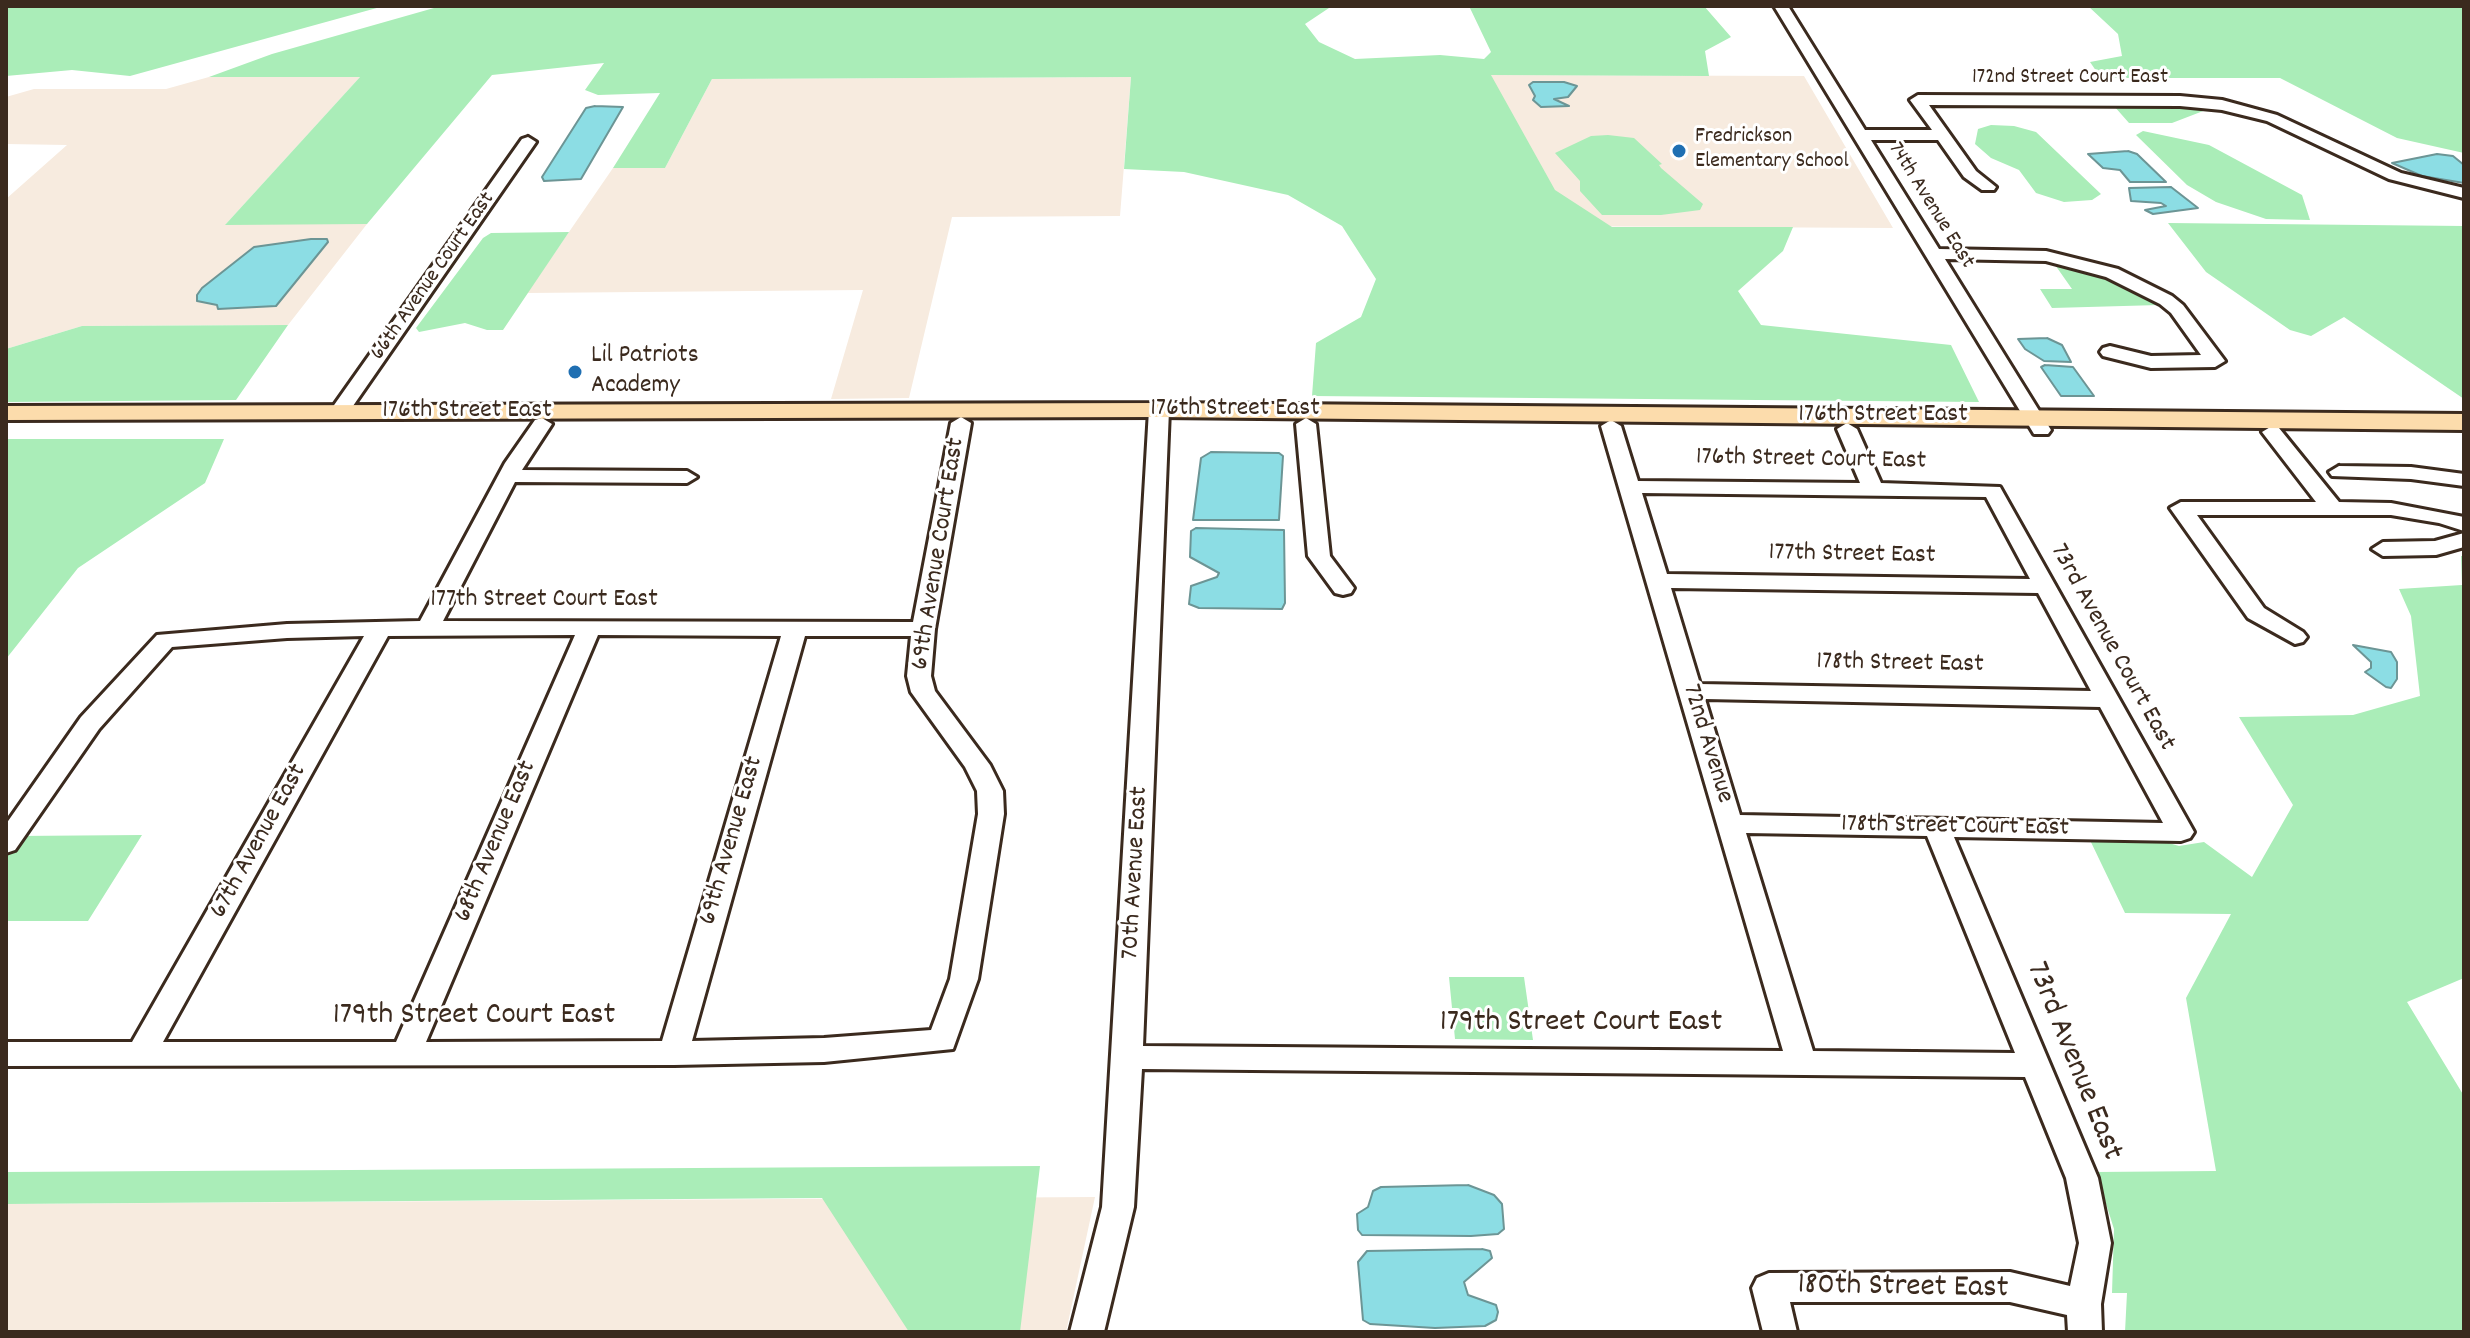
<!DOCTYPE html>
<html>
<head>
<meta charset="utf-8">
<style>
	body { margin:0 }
	#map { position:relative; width:2470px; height:1338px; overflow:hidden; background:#fff; font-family:Dekko,sans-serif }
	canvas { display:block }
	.frame { position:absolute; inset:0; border:8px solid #3b2a1e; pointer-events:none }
</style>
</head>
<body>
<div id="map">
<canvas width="2470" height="1338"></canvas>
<div class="frame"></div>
</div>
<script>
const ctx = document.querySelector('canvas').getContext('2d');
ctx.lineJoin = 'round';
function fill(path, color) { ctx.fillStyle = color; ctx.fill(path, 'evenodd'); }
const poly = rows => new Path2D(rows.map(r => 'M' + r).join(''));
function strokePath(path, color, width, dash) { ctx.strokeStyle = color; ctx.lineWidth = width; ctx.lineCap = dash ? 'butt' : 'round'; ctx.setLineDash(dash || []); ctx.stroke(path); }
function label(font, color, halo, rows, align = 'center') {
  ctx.font = font + ' Dekko,sans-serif'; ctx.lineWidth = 6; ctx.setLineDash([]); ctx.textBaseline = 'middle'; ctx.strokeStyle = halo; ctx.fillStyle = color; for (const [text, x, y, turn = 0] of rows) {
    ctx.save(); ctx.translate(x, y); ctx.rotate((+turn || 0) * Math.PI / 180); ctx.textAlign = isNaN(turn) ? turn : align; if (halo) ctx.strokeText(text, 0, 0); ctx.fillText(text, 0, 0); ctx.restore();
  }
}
fill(poly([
	[1491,75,1804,76,1893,228,1529,226],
	[361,76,226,224,367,224,288,325,82,326,6,349,6,199,67,145,6,144,6,97,34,89,166,89,209,77],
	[1131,77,1120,216,952,217,909,398,831,399,863,290,527,293,613,168,665,168,712,79],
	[1095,1197,1066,1332,6,1332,6,1204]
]), '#f7ebdf');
fill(poly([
	[6,6,384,6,130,76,72,70,6,76],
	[441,6,1332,6,1305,24,1319,42,1355,59,1440,55,1484,59,1491,52,1469,6,1704,6,1731,37,1705,51,1709,76,1491,75,1555,190,1612,227,1793,227,1783,251,1738,291,1761,325,1951,345,1979,402,1312,396,1316,343,1361,317,1376,279,1342,226,1288,195,1184,172,1124,169,1131,77,712,79,665,168,613,168,660,93,598,95,585,90,604,63,492,75,367,224,225,225,360,77,209,77,272,54],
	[2088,6,2464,6,2464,153,2397,138,2280,78,2101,78,2090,62,2122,56,2118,34],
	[2114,106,2181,106,2211,108,2172,123,2129,123],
	[1991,125,2014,126,2036,132,2101,194,2092,200,2064,202,2036,193,2019,170,1991,158,1975,144,1978,129],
	[2143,131,2209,145,2302,195,2310,220,2266,219,2216,202,2187,185,2136,135],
	[1608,135,1634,138,1662,164,1659,165,1661,168,1703,204,1700,210,1661,215,1602,215,1580,191,1580,181,1555,153,1591,136],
	[2168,223,2464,226,2464,399,2344,317,2311,336,2290,330,2206,272],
	[569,232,503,330,487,330,465,323,419,332,416,328,483,238,491,233],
	[2053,262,2100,275,2159,305,2052,308,2040,289,2072,289],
	[288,325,236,400,6,402,6,349,82,326],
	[6,439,224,439,205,483,78,568,6,659],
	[2461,556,2464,556,2464,978,2407,1002,2464,1096,2464,1332,2125,1332,2127,1293,2112,1293,2114,1229,2096,1172,2216,1171,2186,998,2231,914,2125,913,2089,838,2155,839,2179,846,2204,842,2252,877,2293,805,2239,717,2353,715,2420,696,2411,616,2399,589,2462,585],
	[142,835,88,921,6,921,6,851,17,836],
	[1449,977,1524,977,1533,1040,1455,1039],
	[1040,1166,1020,1332,909,1332,822,1198,6,1204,6,1172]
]), '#aaedb8');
const water = poly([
	[1533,82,1564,82,1577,86,1568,97,1554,99,1569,106,1541,107,1533,100,1535,96,1529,85,1533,82],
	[595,106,623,107,581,179,544,181,542,177,586,108,595,106],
	[2128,151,2137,154,2166,182,2130,182,2120,170,2103,168,2088,154,2128,151],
	[2437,154,2453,156,2464,165,2464,183,2422,176,2392,163,2437,154],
	[2171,187,2198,208,2153,214,2145,210,2166,206,2161,203,2131,201,2129,188,2171,187],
	[311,239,327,239,328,242,276,306,218,309,217,305,197,301,197,295,202,288,254,247,311,239],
	[2047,338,2062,345,2071,362,2044,361,2025,349,2018,339,2047,338],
	[2045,365,2073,367,2094,396,2061,396,2041,367,2045,365],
	[1211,452,1279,453,1283,456,1279,520,1193,520,1201,458,1211,452],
	[1196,528,1284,530,1285,603,1282,609,1199,608,1189,604,1191,586,1217,577,1219,573,1190,557,1191,531,1196,528],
	[2353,645,2391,652,2397,662,2397,679,2391,688,2386,687,2365,672,2371,668,2371,662,2353,645],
	[1468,1185,1494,1195,1502,1204,1504,1229,1498,1234,1471,1236,1362,1235,1358,1230,1357,1214,1368,1207,1373,1191,1381,1187,1468,1185],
	[1482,1249,1490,1251,1492,1258,1464,1282,1468,1295,1496,1305,1498,1312,1496,1320,1485,1326,1435,1328,1370,1324,1363,1320,1358,1262,1367,1251,1482,1249]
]);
fill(water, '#8cdde4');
strokePath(water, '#6c9595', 2);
const minor = poly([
	[1774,6,1788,6,1865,130,1932,130,1910,100,1918,95,2180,96,2222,100,2277,115,2401,173,2464,188,2464,198,2389,179,2267,121,2222,110,2180,106,1929,105,1976,171,1996,187,1994,190,1982,190,1964,177,1938,140,1871,140,1939,249,2046,251,2118,269,2172,296,2183,305,2225,361,2215,367,2151,368,2103,356,2100,352,2103,348,2110,346,2151,356,2201,355,2171,313,2160,304,2106,277,2046,261,1945,259,2051,430,2048,434,2034,434,1774,6],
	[528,137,536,142,346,416,332,416,329,412,332,408,522,139,528,137],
	[1159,404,1169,410,1143,1046,1783,1051,1601,426,1611,420,1621,426,1638,481,1860,483,1837,429,1847,423,1857,429,1881,483,2000,487,2194,832,2190,838,2181,841,1954,837,2098,1178,2111,1243,2101,1304,2102,1332,2068,1332,2067,1315,2010,1302,1790,1302,1797,1332,1763,1332,1752,1288,1757,1278,1769,1273,2010,1272,2070,1286,2079,1243,2066,1178,2025,1077,1142,1069,1134,1207,1104,1332,1070,1332,1102,1207,1149,410,1159,404],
	[1642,493,1986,497,2030,579,1667,574,1642,493],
	[1671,588,2038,593,2091,691,1700,684,1671,588],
	[1705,699,2100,707,2163,823,1740,815,1705,699],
	[1746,833,1927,836,2015,1053,1813,1051,1746,833],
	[961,417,971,423,935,629,931,676,935,691,990,765,1003,791,1004,814,978,979,953,1049,824,1062,674,1065,6,1066,6,1042,132,1042,364,636,287,638,172,647,99,729,15,850,6,853,6,824,81,717,157,635,287,624,420,621,505,463,535,420,542,418,552,424,522,470,687,471,697,477,687,483,515,482,443,621,913,622,951,423,961,417],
	[575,635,396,1042,163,1042,388,636,575,635],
	[598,635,781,636,662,1041,426,1042,598,635],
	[805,636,911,636,907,676,911,692,965,767,977,791,978,814,950,979,931,1030,824,1038,692,1041,805,636],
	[1306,418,1316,424,1330,556,1354,588,1351,593,1343,595,1335,593,1308,556,1296,424,1306,418],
	[2272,426,2279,428,2339,502,2391,503,2464,517,2464,531,2439,523,2391,515,2197,515,2264,608,2303,632,2307,637,2303,642,2295,644,2248,618,2170,508,2181,502,2316,502,2262,432,2272,426],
	[2339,466,2411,467,2464,474,2464,486,2411,479,2332,476,2329,472,2339,466],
	[2464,533,2464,547,2436,555,2383,556,2372,549,2383,542,2435,541,2464,533]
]);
const major = poly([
	[1159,403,2464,414,2464,430,1159,417,6,420,6,406,1159,403]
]);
strokePath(minor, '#3b2a1e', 6);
strokePath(major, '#3b2a1e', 6);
fill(minor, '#fff');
fill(major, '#fcdcac');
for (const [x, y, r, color] of [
	[1679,151,8,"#1f6fb2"],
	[575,372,8,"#1f6fb2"]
]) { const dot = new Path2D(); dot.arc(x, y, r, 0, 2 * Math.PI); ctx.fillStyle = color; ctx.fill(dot); strokePath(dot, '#fff', 3); }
label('22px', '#3b2a1e', '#fff', [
	["172nd Street Court East",2070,79],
	["74th Avenue East",1930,206,58],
	["66th Avenue Court East",434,277,-55]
]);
label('22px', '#3b2a1e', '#fff', [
	["Fredrickson",1695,138],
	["Elementary School",1695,163]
], 'left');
label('26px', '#3b2a1e', '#fff', [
	["Lil Patriots",591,357],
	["Academy",591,387]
], 'left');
label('26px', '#3b2a1e', '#fff', [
	["176th Street East",1235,410],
	["176th Street East",467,412],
	["176th Street East",1883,416],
	["176th Street Court East",1811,461,1],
	["69th Avenue Court East",940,554,-81],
	["177th Street East",1852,556,1],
	["177th Street Court East",544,601],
	["73rd Avenue Court East",2111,648,61],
	["178th Street East",1900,665,1],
	["72nd Avenue",1706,744,73],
	["178th Street Court East",1955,828,1],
	["69th Avenue East",733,841,-74],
	["67th Avenue East",260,842,-61],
	["68th Avenue East",497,842,-67],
	["70th Avenue East",1137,873,-87]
]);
label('32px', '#3b2a1e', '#fff', [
	["179th Street Court East",474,1018],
	["179th Street Court East",1581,1025],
	["73rd Avenue East",2072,1062,68],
	["180th Street East",1903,1289,1]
]);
</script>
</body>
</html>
